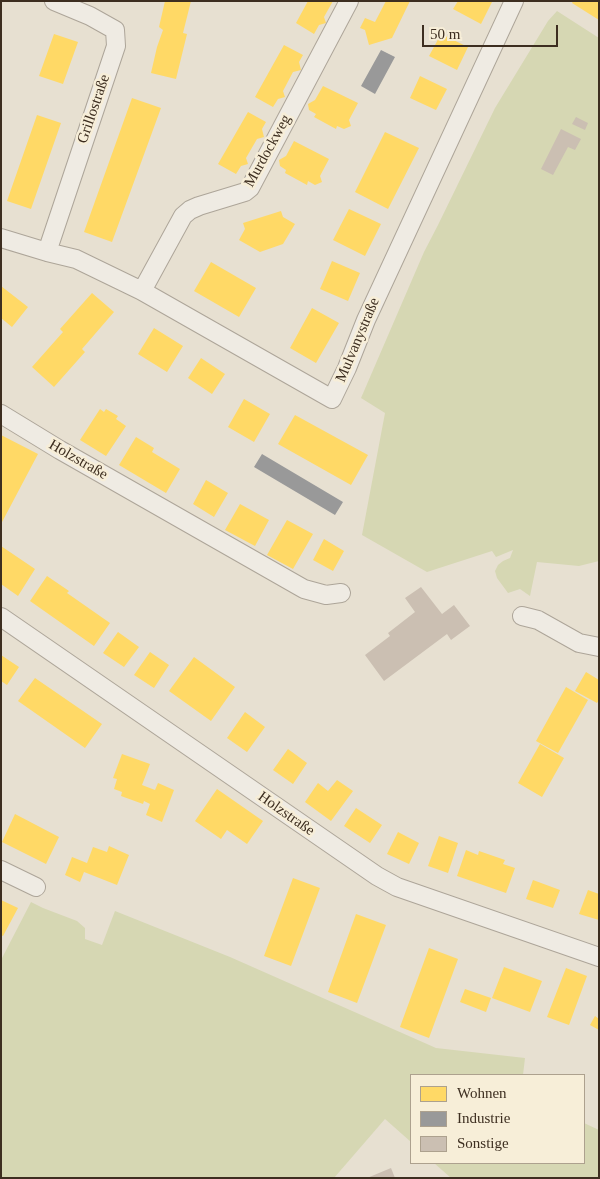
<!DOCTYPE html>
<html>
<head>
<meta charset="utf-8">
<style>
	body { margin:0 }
	#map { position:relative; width:600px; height:1179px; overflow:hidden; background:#e7e0d1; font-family:Georgia,serif }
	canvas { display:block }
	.frame { position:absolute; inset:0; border:2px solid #3d2e20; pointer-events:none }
	.legend { position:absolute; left:410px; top:1074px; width:175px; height:90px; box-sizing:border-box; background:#f7eed8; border:1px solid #ada18e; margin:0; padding:6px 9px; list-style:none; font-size:15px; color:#3d2e20 }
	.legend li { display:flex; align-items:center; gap:10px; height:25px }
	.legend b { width:25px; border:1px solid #ada18e }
	.scale { position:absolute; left:422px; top:25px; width:136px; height:22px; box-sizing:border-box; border:2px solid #3d2e20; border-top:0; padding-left:6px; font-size:15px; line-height:18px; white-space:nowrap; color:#3d2e20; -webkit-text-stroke:4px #f7eed8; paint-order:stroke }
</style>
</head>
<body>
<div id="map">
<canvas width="600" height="1179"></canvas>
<div class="frame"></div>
<ul class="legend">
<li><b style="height:14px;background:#ffd966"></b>Wohnen</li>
<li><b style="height:14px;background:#999"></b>Industrie</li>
<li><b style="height:14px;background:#cbbfb2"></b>Sonstige</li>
</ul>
<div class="scale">50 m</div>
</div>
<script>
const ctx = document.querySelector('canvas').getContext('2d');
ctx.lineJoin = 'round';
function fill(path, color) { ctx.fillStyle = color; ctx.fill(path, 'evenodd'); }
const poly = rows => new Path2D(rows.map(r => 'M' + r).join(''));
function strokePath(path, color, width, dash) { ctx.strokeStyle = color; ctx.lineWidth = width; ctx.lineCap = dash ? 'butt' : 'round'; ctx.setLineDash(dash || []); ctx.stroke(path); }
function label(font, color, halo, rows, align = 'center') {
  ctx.font = font + ' Georgia,serif'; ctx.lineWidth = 5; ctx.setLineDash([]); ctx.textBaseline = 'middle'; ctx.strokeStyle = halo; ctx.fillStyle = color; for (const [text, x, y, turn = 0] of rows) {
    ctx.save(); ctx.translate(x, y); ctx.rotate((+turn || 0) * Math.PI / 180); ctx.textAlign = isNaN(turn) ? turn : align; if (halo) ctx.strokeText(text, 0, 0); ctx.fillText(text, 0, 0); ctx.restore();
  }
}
fill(poly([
	[557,11,599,38,599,561,579,566,537,562,530,596,520,589,508,593,497,578,495,571,498,565,503,561,510,558,513,550,496,557,492,551,427,572,362,535,385,413,361,398,424,252,438,225,495,108,548,21],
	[31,902,43,908,77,921,85,928,85,939,102,945,115,911,230,957,436,1048,525,1058,523,1075,411,1075,411,1142,385,1119,334,1178,1,1178,1,960],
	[584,1123,599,1130,599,1178,451,1178,434,1163,584,1163]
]), '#d6d7b3');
fill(poly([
	[165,1,191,1,183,33,187,34,176,79,151,73,157,47,163,30,159,27],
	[308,1,333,1,324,17,326,23,319,25,314,34,296,23],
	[386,1,410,1,392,38,369,45,365,30,360,28,365,18,375,22],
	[458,1,489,1,492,2,481,24,453,9],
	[573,1,599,1,599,20,572,3],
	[54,34,78,42,63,84,39,76],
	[441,34,468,47,457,70,429,56],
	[284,45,303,55,299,62,301,70,293,72,283,91,285,97,278,99,273,107,255,97],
	[420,76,447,89,436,110,410,98],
	[323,86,358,103,349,120,351,126,344,129,337,126,336,129,314,117,316,114,309,110,308,104,315,100],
	[132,98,161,108,112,242,84,232],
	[248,112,266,122,262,129,264,137,257,139,246,158,248,164,241,166,236,174,218,164],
	[37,115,61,123,31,209,7,201],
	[385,132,419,148,388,209,355,192],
	[294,141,329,159,320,176,322,182,315,185,308,181,307,185,285,173,286,170,280,166,279,160,286,156],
	[349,209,381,224,365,256,333,240],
	[281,211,283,217,295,224,283,244,260,252,239,240,245,229,243,223],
	[332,261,360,273,348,301,320,289],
	[211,262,256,288,239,317,194,291],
	[1,286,28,307,12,327,1,318],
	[92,293,114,312,82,349,85,352,54,387,32,367,63,332,60,329],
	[312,308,339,323,316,363,290,348],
	[154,328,183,346,167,372,138,354],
	[201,358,225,374,212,394,188,378],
	[244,399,270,414,254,442,228,427],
	[100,409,104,412,106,409,118,416,116,419,126,426,106,456,80,440],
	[295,415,368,455,351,485,278,444],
	[1,435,38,454,1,524],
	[136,437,154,448,152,452,180,469,166,493,119,465],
	[206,480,228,493,214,517,193,504],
	[240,504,269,520,255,546,225,530],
	[287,520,313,534,293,569,267,555],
	[324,539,344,551,333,571,313,560],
	[1,546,35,569,18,596,1,584],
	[47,576,69,591,67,593,110,623,94,646,30,601],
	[118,632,139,647,124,667,103,653],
	[150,652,169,665,154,688,134,675],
	[1,655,19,667,7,685,1,681],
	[194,657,235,687,211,721,169,691],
	[586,672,599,680,599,700,597,703,575,691],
	[35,678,102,724,85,748,18,701],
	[566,687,588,700,558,753,536,741],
	[245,712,265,727,247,752,227,738],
	[540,744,564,758,542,797,518,783],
	[288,749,307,763,293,784,273,770],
	[122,754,150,764,142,785,155,790,158,783,174,790,162,822,146,815,150,804,144,801,143,804,121,796,122,792,114,789,117,779,113,778],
	[337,780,353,791,331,821,305,802,318,783,328,791],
	[217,789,263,821,247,844,227,830,221,839,195,821],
	[356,808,382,825,370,843,344,826],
	[15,814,59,837,46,864,2,842],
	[398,832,419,843,409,864,387,854],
	[439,836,458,843,448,873,428,866],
	[109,846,129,855,117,885,84,872,80,882,65,875,72,857,87,863,93,847,107,852],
	[466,850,478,855,479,851,505,860,503,864,515,868,506,893,457,876],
	[293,878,320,888,291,966,264,956],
	[533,880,560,890,553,908,526,899],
	[588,890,599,894,599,920,579,914],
	[1,900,18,908,3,936,1,935],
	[356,914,386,925,357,1003,328,992],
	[429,948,458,959,429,1038,400,1027],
	[504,967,542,981,530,1012,492,998],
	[566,968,587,976,569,1025,547,1017],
	[465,989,491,998,486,1012,460,1002],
	[595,1016,599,1019,599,1030,590,1025]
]), '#ffd966');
fill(poly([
	[381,50,395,57,375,94,361,86],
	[262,454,343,502,335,515,254,467]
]), '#999');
fill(poly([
	[576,117,588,123,585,130,572,124],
	[561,129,581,139,575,150,568,147,553,175,541,169],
	[421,587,442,614,454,605,470,626,451,640,447,634,384,681,365,655,390,636,388,633,415,612,405,598],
	[391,1168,395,1178,367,1178]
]), '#cbbfb2');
const minor = poly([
	[1,238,47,252,76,259,142,291,332,399,347,368,366,320,514,1],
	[47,252,116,46,115,30,90,16,54,1],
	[142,291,183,216,190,210,199,206,245,192,250,188,349,1],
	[1,414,60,450,304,589,326,595,341,593],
	[522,616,538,620,579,643,599,647],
	[1,617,377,876,397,887,599,957],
	[1,870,36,887]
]);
strokePath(minor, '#ada599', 20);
strokePath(minor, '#efebe3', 18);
label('15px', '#3d2e20', '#f7eed8', [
	["Grillostraße",94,109,-71],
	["Murdockweg",268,151,-61],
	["Mulvanystraße",358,340,-67],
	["Holzstraße",78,460,30],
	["Holzstraße",286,814,35]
]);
</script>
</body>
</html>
